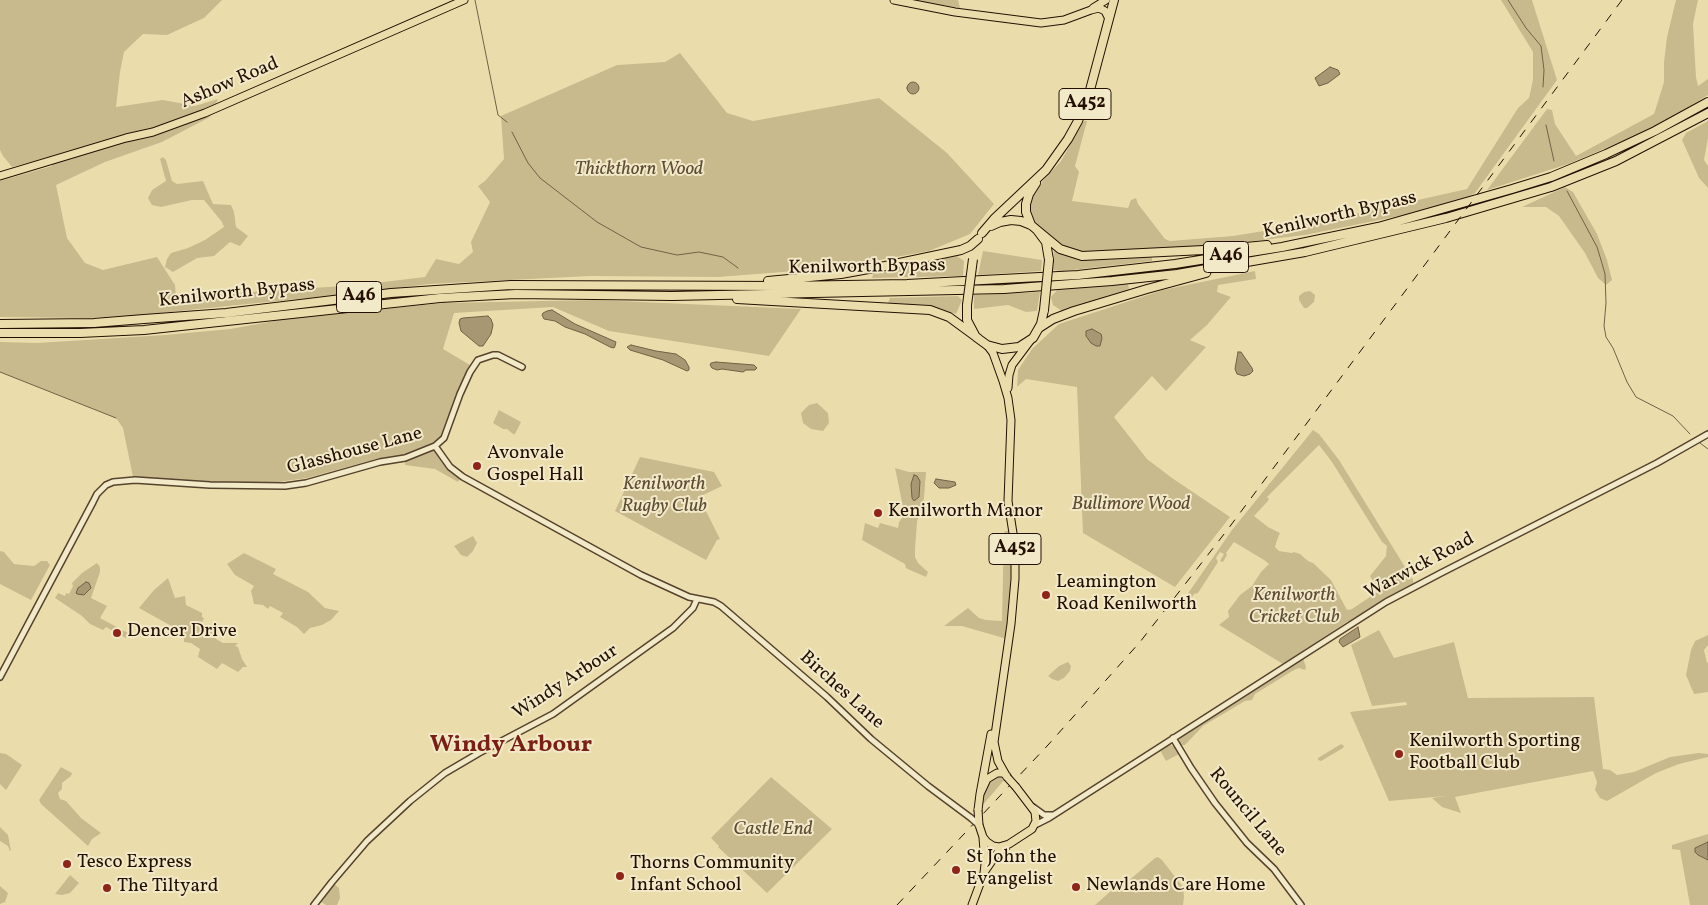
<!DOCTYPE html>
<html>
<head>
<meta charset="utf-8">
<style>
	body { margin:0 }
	canvas { display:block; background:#ebddab }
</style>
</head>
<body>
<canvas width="1708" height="905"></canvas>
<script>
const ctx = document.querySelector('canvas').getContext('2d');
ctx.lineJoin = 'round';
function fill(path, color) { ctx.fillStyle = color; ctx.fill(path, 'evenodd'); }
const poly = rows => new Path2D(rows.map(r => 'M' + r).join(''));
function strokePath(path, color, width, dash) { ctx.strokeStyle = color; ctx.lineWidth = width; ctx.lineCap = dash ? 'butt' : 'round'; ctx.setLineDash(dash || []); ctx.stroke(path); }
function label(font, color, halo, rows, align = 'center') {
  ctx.font = font + ' Vollkorn,serif'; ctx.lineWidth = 4; ctx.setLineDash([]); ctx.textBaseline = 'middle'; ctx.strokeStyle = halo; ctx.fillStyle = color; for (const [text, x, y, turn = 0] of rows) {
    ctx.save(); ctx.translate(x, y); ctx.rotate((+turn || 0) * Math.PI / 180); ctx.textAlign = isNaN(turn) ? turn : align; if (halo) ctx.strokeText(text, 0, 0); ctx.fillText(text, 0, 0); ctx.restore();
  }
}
fill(poly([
	[0,0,222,0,204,18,167,35,143,34,124,52,120,72,116,107,163,100,195,106,218,99,210,117,162,142,105,162,56,185,67,238,85,263,103,270,157,257,175,285,176,297,358,285,425,277,436,259,459,264,473,252,471,242,490,202,478,186,485,181,504,159,501,116,617,65,665,62,680,53,727,113,753,121,879,98,947,153,994,204,970,234,929,251,835,268,718,277,590,276,429,284,366,292,140,315,89,318,0,317,0,181,52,166,53,156,12,167,3,156,0,150],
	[909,0,958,0,960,8],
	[1501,0,1532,0,1557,80,1475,193,1466,198,1404,215,1305,235,1212,246,1083,252,1065,247,1035,223,1029,212,1029,203,1043,181,1061,161,1084,121,1087,121,1075,166,1079,172,1072,201,1128,208,1131,200,1136,198,1138,204,1165,239,1170,241,1233,236,1319,222,1467,189,1518,108,1529,98,1533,80,1533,52],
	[1676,0,1698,0,1693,24,1696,77,1698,86,1708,79,1708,95,1681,112,1644,132,1568,164,1487,190,1547,109,1552,110,1555,124,1576,156,1654,114,1664,82,1664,62,1667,37],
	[1708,121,1708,138,1704,160,1708,166,1708,188,1699,178,1682,140,1686,133],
	[163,157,166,160,172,181,177,184,203,181,213,204,231,205,234,212,236,227,248,236,240,246,230,242,214,256,197,258,173,272,165,267,167,259,171,253,188,248,205,240,224,227,222,222,204,200,192,200,161,207,152,205,148,198,152,190,166,181,160,159],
	[1565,187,1573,192,1597,234,1607,260,1612,280,1606,285,1598,278,1585,253,1559,216,1546,207,1522,207],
	[1054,250,1078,259,1152,257,1152,261,1063,271,1053,270],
	[983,251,1042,260,1041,271,978,275],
	[957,256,964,261,963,276,872,278,874,271],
	[1255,271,1256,279,1218,285,1217,292,1231,297,1207,325,1190,340,1206,347,1166,391,1152,376,1114,417,1147,459,1172,478,1230,517,1175,587,1083,533,1077,387,1026,379,1017,387,1018,370,1032,349,1059,324,1163,290],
	[1128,284,1129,289,1062,311,1053,305,1051,297,1057,290],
	[1310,291,1315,295,1314,302,1307,308,1304,308,1299,300,1299,296,1304,292],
	[1040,292,1037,311,1026,312,1008,305,974,309,974,295],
	[958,296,962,300,956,314,929,305,888,303,890,298],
	[596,300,801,309,769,356,609,331,553,307,454,313,443,349,470,365,461,385,442,437,433,445,405,455,376,459,307,478,278,482,199,482,133,477,123,428,116,418,0,372,0,342,37,343,165,335,230,329,291,318,443,303],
	[817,403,828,413,829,423,823,431,811,429,803,423,801,413,809,405],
	[499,410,521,422,515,434,513,434,507,429,503,429,493,423],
	[1313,430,1319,434,1339,460,1413,580,1414,586,1353,623,1348,621,1283,664,1219,625,1229,617,1228,611,1240,595,1252,586,1261,572,1269,564,1264,560,1234,542,1226,553,1227,555,1223,562,1220,561,1224,554,1220,552,1216,558,1218,562,1198,593,1194,594,1187,605,1182,602,1232,530],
	[1319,445,1332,462,1382,542,1387,546,1386,556,1370,576,1379,591,1352,609,1347,610,1331,580,1313,563,1308,561,1300,554,1294,552,1292,553,1279,551,1275,547,1277,540,1280,533,1268,527,1254,516,1267,502,1269,499,1267,497],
	[435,446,461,476,458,482,435,469,405,465,405,458],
	[640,457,714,472,722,486,699,497,720,539,717,540,706,560,615,511],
	[895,468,909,472,926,472,924,498,917,522,915,549,915,557,918,563,928,572,926,577,910,570,906,568,905,564,862,540,865,523,878,528,880,523,898,528,899,522,902,518,903,507],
	[1009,530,1011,572,1007,639,962,626,944,626,968,608,979,618,986,620,1002,621,1004,532],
	[473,536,477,543,473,551,467,557,461,555,454,546],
	[0,551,4,552,14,564,34,566,41,561,47,561,50,565,31,600,0,584],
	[244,553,276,569,273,574,308,592,325,608,339,611,331,620,322,625,310,628,304,634,297,627,280,617,283,613,270,606,268,609,263,605,254,604,251,591,254,586,235,575,227,564],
	[97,563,100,567,100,572,91,598,107,606,100,618,128,633,126,638,106,627,103,630,90,624,82,616,55,598,58,593,65,596,66,593,69,594,73,586,72,583,82,573],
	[168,578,175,598,185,596,186,605,202,613,202,617,204,618,202,623,218,634,216,639,223,643,238,643,235,646,238,647,242,659,247,667,243,667,238,672,222,663,217,669,198,657,200,649,191,643,184,642,184,633,139,608,154,590],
	[1379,630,1394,658,1454,642,1468,698,1594,697,1603,769,1610,770,1617,775,1634,772,1670,757,1699,753,1708,754,1708,757,1679,764,1656,773,1607,801,1600,798,1595,790,1597,782,1593,771,1455,797,1461,813,1442,807,1432,798,1446,796,1389,801,1350,712,1407,705,1406,702,1372,706,1351,645],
	[1708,635,1708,645,1704,650,1707,663,1708,662,1708,692,1694,694,1686,675,1691,650,1695,641],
	[1303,658,1306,667,1305,670,1299,668,1294,670,1255,694,1252,700,1245,701,1203,726,1185,745,1181,745,1179,742,1180,737,1188,731],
	[1068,662,1071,666,1070,671,1064,678,1058,681,1052,679,1048,676,1059,666],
	[1169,744,1175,747,1179,754,1166,761,1160,750],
	[1341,744,1344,746,1343,748,1321,761,1318,760,1318,758],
	[0,753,6,754,22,765,6,790,0,784],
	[61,767,72,773,71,776,62,783,62,789,58,793,60,799,66,801,81,818,101,833,92,839,88,846,41,804,39,800],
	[996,776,1005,779,981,807,987,783],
	[771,777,832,829,767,893,718,847,719,846,711,838],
	[0,827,8,835,11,851,10,851,8,846,0,841],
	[1708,834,1708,905,1690,905,1680,850,1672,849,1672,845],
	[1158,857,1162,860,1183,887,1184,897,1183,905,1095,905,1112,890,1116,892,1120,890,1124,892,1126,890,1125,886,1126,883,1155,858],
	[70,875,79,883,70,893,62,895,55,894],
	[332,882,339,888,340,898,337,905,326,905,318,900],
	[0,886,8,893,5,902,0,904]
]), '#c9ba8e');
const water = poly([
	[1330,67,1338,70,1340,74,1328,83,1319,86,1315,78,1330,67],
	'907 88a6 6 0 1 1 12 0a6 6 0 1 1-12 0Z',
	[552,310,575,324,616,342,615,346,614,348,610,347,585,334,565,327,555,321,544,319,542,315,543,313,547,311,552,310],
	[488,316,491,319,493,325,491,334,483,346,479,346,461,331,459,323,460,319,463,318,488,316],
	[1092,329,1101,334,1102,338,1100,346,1096,346,1091,343,1086,336,1086,331,1092,329],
	[631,345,656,351,676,354,685,360,689,367,689,370,687,371,663,360,630,350,627,347,631,345],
	[1238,352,1241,352,1252,368,1253,371,1250,374,1244,376,1237,374,1235,369,1238,352],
	[716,362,754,365,757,368,755,370,746,370,743,372,722,369,717,370,712,368,710,365,711,363,716,362],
	[914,475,917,476,920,481,919,497,914,501,912,498,911,484,914,475],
	[936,479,955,482,956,485,949,488,939,488,934,483,936,479],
	[86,582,89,583,91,588,84,595,77,594,76,593,78,588,86,582],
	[1358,627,1360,637,1343,647,1339,642,1340,639,1358,627],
	[1708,842,1708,860,1698,855,1695,852,1695,848,1708,842]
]);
fill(water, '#a79772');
strokePath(water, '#736146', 1);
strokePath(poly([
	[475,0,498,115,507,122],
	[1508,0,1526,28,1541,46,1544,70,1543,87],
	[1546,125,1554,161],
	[512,132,528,163,540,178,597,222,641,247,677,255,699,252,723,257,738,268],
	[1567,191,1597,247,1601,260,1605,274,1606,303,1604,326,1606,337,1613,348,1627,382,1636,397,1673,416,1690,434],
	[0,372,116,418],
	[1700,443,1708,449]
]), '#736146', 1);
const minor = poly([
	[435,446,450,467,463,477,641,575,689,597,714,602,721,606,827,697,871,739,928,786,971,818],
	[0,677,93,502,97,494,106,485,113,482,135,480,210,485,285,486,306,483,380,462,405,458,435,446,444,438,460,394,470,372,478,360,493,355,498,355,522,367],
	[1173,738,1191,768,1215,803,1247,843,1274,869,1301,905],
	[1033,807,1044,815,1052,815],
	[1035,825,1049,818,1386,602,1441,573,1657,463,1708,434],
	[314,905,332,882,367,841,410,801,445,773,479,753,553,714,673,628,693,608,697,599]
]);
const major = poly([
	[894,0,955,12,1041,23,1064,20,1091,10,1099,8,1105,11,1108,17],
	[1093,8,1106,0],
	[0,176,126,138,153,132,205,113,464,0],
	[987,345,993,353,1003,381,1008,398,1011,420,1008,501,1015,546,1015,579,1011,624,994,742,998,761,1007,777],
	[1008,388,1009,375,1012,365,1030,341],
	[980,794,991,734],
	[978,810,980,794,987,779,997,773,1003,773,1007,776],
	[979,825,983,837,987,842,993,846,999,847,1009,844,1032,829,1036,821,1035,812,1016,787],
	[985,871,998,852,1006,847],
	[972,905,984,873,985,864,983,838]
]);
const highway = poly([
	[1031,225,1026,212,1026,204,1029,194,1036,183],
	[991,226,1000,222,1011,220,1021,221,1031,225,1037,230,1046,242,1049,260],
	[1037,230,1060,249,1082,256,1224,249,1267,245],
	[982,233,994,219,1046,170,1068,139,1078,121,1090,90,1114,0],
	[768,281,841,274,885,266,961,250,970,246,978,239],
	[737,299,930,310,949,317,979,339],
	[967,305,967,320,976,337,987,345,1002,349,1019,347,1033,338,1041,324,1044,310],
	[0,324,94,323,144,319,226,313,391,293,511,285,783,286,907,284,1078,275,1175,264,1282,247,1378,227,1512,189,1551,177,1606,154,1655,131,1708,102],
	[1039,328,1053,319,1074,311,1147,289,1206,273],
	[0,333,80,333,144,330,440,298,516,294,672,296,1004,289,1112,281,1177,274,1305,252,1446,218,1551,187,1616,161,1708,113]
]);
strokePath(minor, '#56432d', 8);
strokePath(major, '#241003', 9);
strokePath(highway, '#241003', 10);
strokePath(minor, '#f2e9c8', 5);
strokePath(major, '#ebddab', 7);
strokePath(highway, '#ebddab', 8);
strokePath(poly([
	[897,905,1048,745,1140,642,1228,529,1622,0]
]), '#241003', 1, [9, 9]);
const minorBridge = poly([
	[971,818,979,825]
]);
const majorBridge = poly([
	[1007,777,1016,787],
	[978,810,979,825]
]);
const highwayBridge = poly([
	[967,305,973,259],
	[1044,310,1049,260]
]);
strokePath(minorBridge, '#56432d', 8, []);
strokePath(majorBridge, '#241003', 9, []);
strokePath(highwayBridge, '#241003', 10, []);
strokePath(minorBridge, '#f2e9c8', 5);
strokePath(majorBridge, '#ebddab', 7);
strokePath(highwayBridge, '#ebddab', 8);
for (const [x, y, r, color] of [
	[477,466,5,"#8f2418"],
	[878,513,5,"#8f2418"],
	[1046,595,5,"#8f2418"],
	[117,633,5,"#8f2418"],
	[1399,754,5,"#8f2418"],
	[67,864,5,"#8f2418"],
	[956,870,5,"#8f2418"],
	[620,876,5,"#8f2418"],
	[1076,887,5,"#8f2418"],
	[107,888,5,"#8f2418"]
]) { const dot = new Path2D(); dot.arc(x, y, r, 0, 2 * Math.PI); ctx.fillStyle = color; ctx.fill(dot); strokePath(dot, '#f2e9c8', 2); }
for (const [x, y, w] of [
	[1085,104,52],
	[1226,257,45],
	[359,297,45],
	[1015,549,52]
]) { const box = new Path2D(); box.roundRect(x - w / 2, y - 15.5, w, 31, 4); ctx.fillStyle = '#f2e9c8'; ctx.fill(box); strokePath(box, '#241003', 1); }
label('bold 18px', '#241003', null, [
	["A452",1085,104],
	["A46",1226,257],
	["A46",359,297],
	["A452",1015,549]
]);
label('19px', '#241003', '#f2e9c8', [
	["Ashow Road",230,84,-23],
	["Kenilworth Bypass",1340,216,-13],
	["Kenilworth Bypass",867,268,-1],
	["Kenilworth Bypass",237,294,-6],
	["Glasshouse Lane",355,452,-15],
	["Warwick Road",1420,567,-28],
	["Windy Arbour",566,683,-33],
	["Birches Lane",841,691,42],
	["Rouncil Lane",1247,813,50]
]);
label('italic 19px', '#5e4c34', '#f2e9c8', [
	["Thickthorn Wood",639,171],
	["Kenilworth",664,486],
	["Rugby Club",664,508],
	["Bullimore Wood",1131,506],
	["Kenilworth",1294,597],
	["Cricket Club",1294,619],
	["Castle End",773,831]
]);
label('19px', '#241003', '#f2e9c8', [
	["Avonvale",487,455],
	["Gospel Hall",487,477],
	["Kenilworth Manor",888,513],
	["Leamington",1056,584],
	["Road Kenilworth",1056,606],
	["Dencer Drive",127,633],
	["Kenilworth Sporting",1409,743],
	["Football Club",1409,765],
	["St John the",966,859],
	["Evangelist",966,881],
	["Tesco Express",77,864],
	["Thorns Community",630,865],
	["Infant School",630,887],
	["Newlands Care Home",1086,887],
	["The Tiltyard",117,888]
], 'left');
label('bold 24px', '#7a1f14', '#f2e9c8', [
	["Windy Arbour",511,747]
]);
</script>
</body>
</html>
